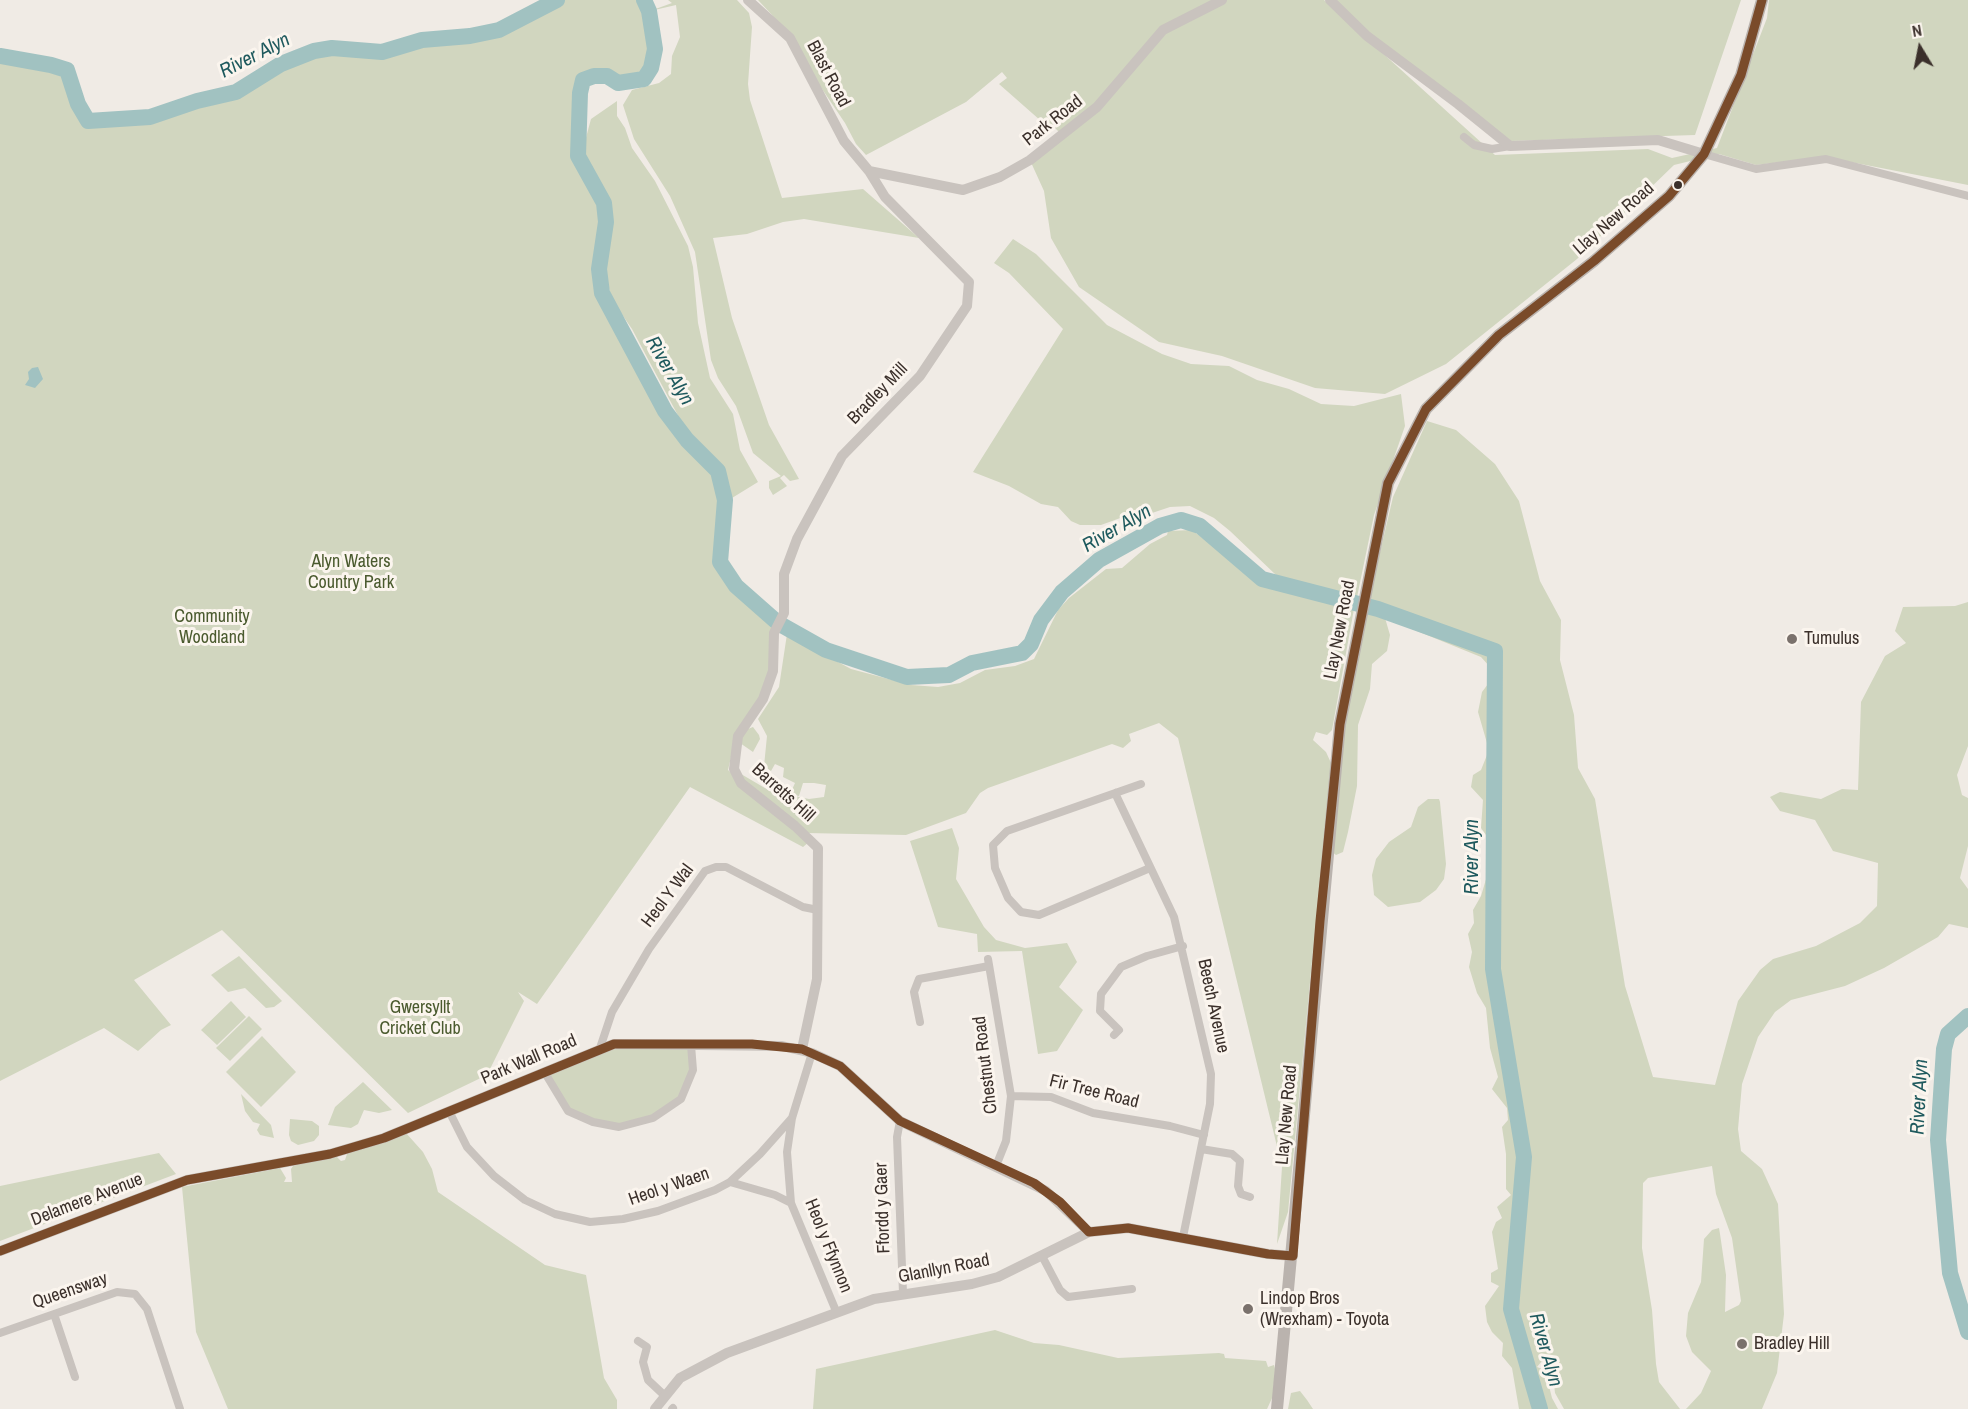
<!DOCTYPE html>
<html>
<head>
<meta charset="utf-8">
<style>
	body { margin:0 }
	#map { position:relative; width:1968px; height:1409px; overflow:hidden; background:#f0ebe5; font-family:"Archivo Narrow",sans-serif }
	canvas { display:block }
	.north { position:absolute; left:1890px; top:18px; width:60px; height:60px; -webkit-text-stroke:4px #fbf5ee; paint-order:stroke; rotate:350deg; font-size:16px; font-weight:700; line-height:24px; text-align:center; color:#3b302b }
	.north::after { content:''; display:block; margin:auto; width:21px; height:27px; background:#3b302b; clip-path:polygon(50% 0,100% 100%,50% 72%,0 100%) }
</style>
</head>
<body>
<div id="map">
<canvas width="1968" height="1409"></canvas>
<div class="north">N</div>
</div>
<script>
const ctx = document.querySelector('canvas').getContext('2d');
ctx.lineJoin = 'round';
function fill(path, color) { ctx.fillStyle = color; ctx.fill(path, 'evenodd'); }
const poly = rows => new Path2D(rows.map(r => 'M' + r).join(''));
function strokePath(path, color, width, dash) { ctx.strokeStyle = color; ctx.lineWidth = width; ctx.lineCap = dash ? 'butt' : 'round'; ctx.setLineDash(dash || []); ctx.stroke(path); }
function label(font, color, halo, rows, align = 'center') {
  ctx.font = font + ' "Archivo Narrow",sans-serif'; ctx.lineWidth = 6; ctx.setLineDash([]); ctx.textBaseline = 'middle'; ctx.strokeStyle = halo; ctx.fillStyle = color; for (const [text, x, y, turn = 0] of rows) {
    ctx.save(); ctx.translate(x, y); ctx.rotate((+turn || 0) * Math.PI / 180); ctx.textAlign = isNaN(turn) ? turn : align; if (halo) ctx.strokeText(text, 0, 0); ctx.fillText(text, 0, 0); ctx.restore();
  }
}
fill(poly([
	[557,0,644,0,650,11,672,3,668,0,737,0,749,13,752,27,748,84,750,100,782,198,863,189,919,238,804,219,783,222,747,234,713,238,732,318,769,425,799,479,790,481,784,475,780,478,787,486,773,495,769,488,769,481,781,476,753,453,736,406,718,378,711,360,695,252,670,196,634,139,623,105,632,90,659,83,671,74,672,56,680,37,676,5,650,11,655,49,651,68,644,79,618,83,607,77,594,76,583,80,578,156,604,203,606,222,599,269,602,293,665,411,687,440,718,471,725,500,720,562,736,586,778,623,771,671,763,699,736,736,728,770,809,842,803,847,690,787,537,1004,518,992,524,1001,487,1075,408,1113,222,930,134,980,171,1025,161,1030,138,1051,104,1028,0,1081,0,56,51,65,67,70,78,104,88,121,150,117,197,101,236,92,281,64,314,51,332,48,382,52,422,40,470,36,498,31],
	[758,0,1324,0,1495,155,1648,149,1672,158,1717,148,1767,18,1769,0,1968,0,1968,185,1825,157,1756,165,1719,154,1674,165,1577,259,1446,364,1385,394,1315,388,1222,356,1159,342,1079,287,1051,238,1044,191,1029,158,1060,133,1052,125,1049,128,999,84,1007,78,1002,72,966,102,866,155,856,144,845,123,772,15],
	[1334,0,1741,0,1695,135,1511,141,1368,33],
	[617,101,617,116,625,128,632,148,655,181,688,246,693,267,698,323,710,378,733,414,740,450,758,482,732,498,723,469,682,423,632,329,612,300,604,268,608,247,609,205,586,159,584,145,591,119],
	[1013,239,1036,254,1107,325,1162,354,1191,364,1229,366,1257,380,1289,389,1321,404,1354,406,1401,394,1405,426,1374,515,1357,597,1307,588,1276,575,1230,531,1214,518,1190,506,1170,507,1152,513,1148,508,1101,525,1080,525,1071,521,1058,507,1041,504,1009,486,973,472,1063,329,1009,273,994,263],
	[1427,421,1456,430,1495,464,1519,501,1540,581,1561,620,1560,660,1574,715,1578,768,1595,799,1625,986,1653,1077,1715,1085,1738,1001,1760,970,1773,959,1816,946,1860,923,1877,906,1878,863,1833,851,1815,820,1780,811,1770,797,1780,792,1821,799,1842,789,1858,790,1861,702,1885,656,1906,643,1895,631,1903,607,1955,606,1968,602,1968,746,1957,775,1962,795,1968,798,1968,846,1960,878,1968,889,1968,928,1949,924,1938,937,1884,968,1845,986,1791,1000,1775,1012,1758,1037,1742,1084,1738,1129,1741,1151,1762,1169,1778,1204,1784,1314,1777,1373,1762,1409,1686,1409,1701,1393,1711,1371,1692,1352,1686,1336,1688,1313,1701,1282,1704,1239,1712,1230,1719,1228,1720,1234,1726,1275,1725,1312,1739,1305,1741,1301,1732,1238,1716,1194,1712,1166,1648,1178,1643,1183,1642,1248,1652,1310,1656,1364,1659,1382,1680,1409,1564,1409,1555,1393,1552,1366,1542,1361,1537,1367,1545,1370,1552,1398,1558,1409,1519,1409,1512,1368,1502,1356,1503,1343,1492,1332,1487,1322,1485,1306,1499,1286,1491,1282,1491,1273,1498,1269,1492,1232,1496,1222,1502,1218,1497,1207,1511,1195,1506,1189,1506,1154,1502,1127,1508,1120,1507,1108,1492,1089,1498,1077,1490,1048,1486,1008,1477,993,1469,967,1472,952,1468,934,1474,923,1473,910,1481,896,1490,866,1491,842,1481,828,1483,800,1471,787,1473,775,1481,770,1489,750,1478,712,1482,692,1491,680,1490,667,1481,657,1385,618,1390,635,1387,651,1372,664,1370,689,1358,725,1357,786,1348,832,1343,852,1336,855,1331,851,1344,729,1369,599,1393,497],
	[1192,530,1266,586,1354,609,1332,730,1327,735,1316,732,1313,740,1326,752,1331,763,1288,1212,1277,1244,1282,1167,1178,738,1159,723,1129,734,1131,741,1123,748,1112,744,988,788,980,793,966,813,906,835,806,833,743,781,741,774,770,791,809,799,824,797,826,785,814,783,803,783,799,796,790,794,795,783,783,777,784,768,775,764,771,771,764,766,767,736,758,719,779,687,787,634,851,669,911,685,938,687,960,683,985,670,1015,666,1034,659,1058,610,1069,598,1106,569,1122,568,1150,544,1167,535,1168,531],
	[753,727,759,735,760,739,753,752,740,743,745,730],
	[1428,799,1439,799,1440,802,1446,864,1444,879,1436,890,1420,902,1388,907,1374,895,1372,875,1376,859,1389,842,1411,827,1418,807],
	[952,828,959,848,956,879,984,927,996,940,1025,948,1067,943,1077,962,1059,987,1083,1010,1057,1051,1038,1054,1022,951,978,952,977,934,938,927,910,841],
	[239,956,282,1001,274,1007,266,1008,245,988,228,992,211,975],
	[231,1001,246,1017,217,1045,201,1030],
	[249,1016,262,1029,230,1061,216,1048],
	[262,1036,296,1072,261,1107,226,1072],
	[691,1045,693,1070,681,1099,653,1118,619,1127,568,1111,545,1073,600,1048],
	[363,1082,392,1110,379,1113,364,1110,358,1124,351,1128,328,1125,335,1107],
	[241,1094,271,1125,274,1138,260,1135,257,1130,260,1124,253,1122,245,1111],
	[290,1119,312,1121,319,1126,319,1135,314,1141,298,1145,291,1141,289,1135],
	[406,1133,423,1152,432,1169,438,1192,545,1265,586,1275,604,1378,617,1400,617,1409,228,1409,196,1332,182,1187,280,1168,286,1178,284,1182,292,1182,291,1169,293,1166,335,1155,341,1161,345,1160,348,1151],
	[159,1153,176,1174,0,1241,0,1186],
	[995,1330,1034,1343,1059,1345,1118,1358,1219,1353,1224,1354,1225,1358,1266,1361,1268,1367,1274,1365,1275,1369,1273,1396,1267,1409,813,1409,816,1369],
	[1300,1391,1307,1400,1313,1409,1288,1409,1291,1393]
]), '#d1d6bf');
fill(poly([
	[38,367,43,379,35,388,25,385,29,379,28,372,32,368]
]), '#a1c2c1');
strokePath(poly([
	[644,0,649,11,655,49,651,68,644,79,618,83,607,76,594,76,583,80,580,93,578,156,604,203,606,222,599,269,602,293,665,411,687,440,718,471,725,500,720,562,736,586,778,623,826,650,907,677,949,675,972,663,1022,653,1031,644,1041,620,1062,592,1099,560,1160,526,1181,520,1200,526,1262,579,1378,609,1495,651,1493,969,1524,1157,1511,1309,1540,1409],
	[0,56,51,65,67,70,78,104,88,121,150,117,197,101,236,92,281,64,314,51,332,48,382,52,422,40,470,36,499,30,557,0],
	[1968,1016,1948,1034,1944,1049,1938,1140,1950,1273,1968,1332]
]), '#a1c2c1', 16);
strokePath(poly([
	[1464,137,1474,145,1492,149,1510,146],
	[1704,154,1756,169,1826,159,1968,196],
	[1141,784,1007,831,993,845,995,868,1008,898,1021,912,1039,915,1150,868],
	[1115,793,1174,917,1211,1074,1210,1104,1183,1237],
	[988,959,1011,1096,1006,1141,996,1166],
	[920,1022,914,992,919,979,989,966],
	[1114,1035,1119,1030,1100,1011,1101,994,1121,967,1147,956,1183,946],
	[600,1048,612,1012,649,949,705,871,716,867,726,867,803,907,818,910],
	[812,1053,792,1118,787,1152,789,1178,791,1203,836,1311],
	[545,1073,568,1111,593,1122,619,1127,653,1118,681,1099,693,1070,691,1045],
	[1011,1096,1051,1097,1093,1113,1170,1126,1204,1135],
	[449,1111,467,1147,494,1176,525,1200,555,1214,590,1222,623,1219,658,1211,715,1190,730,1182,760,1154,792,1118],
	[900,1121,897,1137,903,1293],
	[1201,1149,1232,1154,1240,1161,1238,1186,1241,1194,1250,1197],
	[730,1182,775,1195,791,1203],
	[1042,1256,1060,1290,1068,1297,1132,1289],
	[54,1314,75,1377],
	[0,1333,117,1292,135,1294,147,1309,180,1409],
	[638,1341,647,1347,643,1362,648,1380,664,1395],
	[672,1409,673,1408]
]), '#c9c3be', 8);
strokePath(poly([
	[748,0,790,38,844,141,869,171,885,197,969,282,967,306,920,376,842,456,797,539,784,574,784,613,774,633,773,671,763,699,738,736,734,769,741,783,795,826,818,848,817,979,802,1049],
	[1330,0,1367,36,1458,104,1510,146,1658,140,1704,154],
	[869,171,963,190,1000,177,1030,160,1097,107,1163,30,1222,0],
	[0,1251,187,1180,330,1154,384,1138,614,1044,782,1046,812,1053,840,1066,900,1121,1046,1191,1089,1232],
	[655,1409,680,1378,727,1353,874,1299,972,1284,998,1277,1089,1232,1128,1228,1268,1254,1293,1256]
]), '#c9c3be', 10);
strokePath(poly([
	[1277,1409,1340,724,1388,483,1426,409,1499,335,1594,261,1669,196,1704,154,1741,75,1762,0]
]), '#bab3ae', 12);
strokePath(poly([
	[0,1251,187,1180,330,1154,384,1138,614,1044,752,1044,802,1049,840,1066,900,1121,1034,1183,1060,1202,1089,1232,1128,1228,1268,1254,1293,1256,1320,921,1340,724,1388,483,1426,409,1499,335,1594,261,1669,196,1704,154,1741,75,1762,0]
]), '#7a4b2a', 9);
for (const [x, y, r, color] of [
	[1678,185,5,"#3b302b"],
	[1792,639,6,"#7a716c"],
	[1248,1309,6,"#7a716c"],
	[1742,1344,6,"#7a716c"]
]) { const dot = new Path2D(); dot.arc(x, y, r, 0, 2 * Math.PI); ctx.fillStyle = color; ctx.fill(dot); strokePath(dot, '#fbf5ee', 2); }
label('18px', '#3b302b', '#fbf5ee', [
	["Blast Road",828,74,62],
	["Park Road",1053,121,-38],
	["Llay New Road",1614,219,-41],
	["Bradley Mill",878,394,-46],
	["Llay New Road",1340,630,-79],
	["Barretts Hill",783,793,42],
	["Heol Y Wal",668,896,-53],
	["Beech Avenue",1213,1006,78],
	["Park Wall Road",529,1060,-23],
	["Chestnut Road",986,1065,-97],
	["Fir Tree Road",1094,1092,14],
	["Llay New Road",1287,1115,-85],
	["Heol y Waen",669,1187,-19],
	["Delamere Avenue",87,1200,-21],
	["Ffordd y Gaer",883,1208,-92],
	["Heol y Ffynnon",828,1246,68],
	["Glanllyn Road",944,1269,-11],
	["Queensway",70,1291,-19]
]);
label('18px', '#4a5a2e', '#fbf5ee', [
	["Alyn Waters",351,562],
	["Country Park",351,583],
	["Community",212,617],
	["Woodland",212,638],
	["Gwersyllt",420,1008],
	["Cricket Club",420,1029]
]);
label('18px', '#3b302b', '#fbf5ee', [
	["Tumulus",1804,639],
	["Lindop Bros",1260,1299],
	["(Wrexham) - Toyota",1260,1320],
	["Bradley Hill",1754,1344]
], 'left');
label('italic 20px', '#1f5a5e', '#fbf5ee', [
	["River Alyn",255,56,-27],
	["River Alyn",669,371,60],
	["River Alyn",1117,529,-30],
	["River Alyn",1473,857,-90],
	["River Alyn",1920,1097,-87],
	["River Alyn",1545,1350,74]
]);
</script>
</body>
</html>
